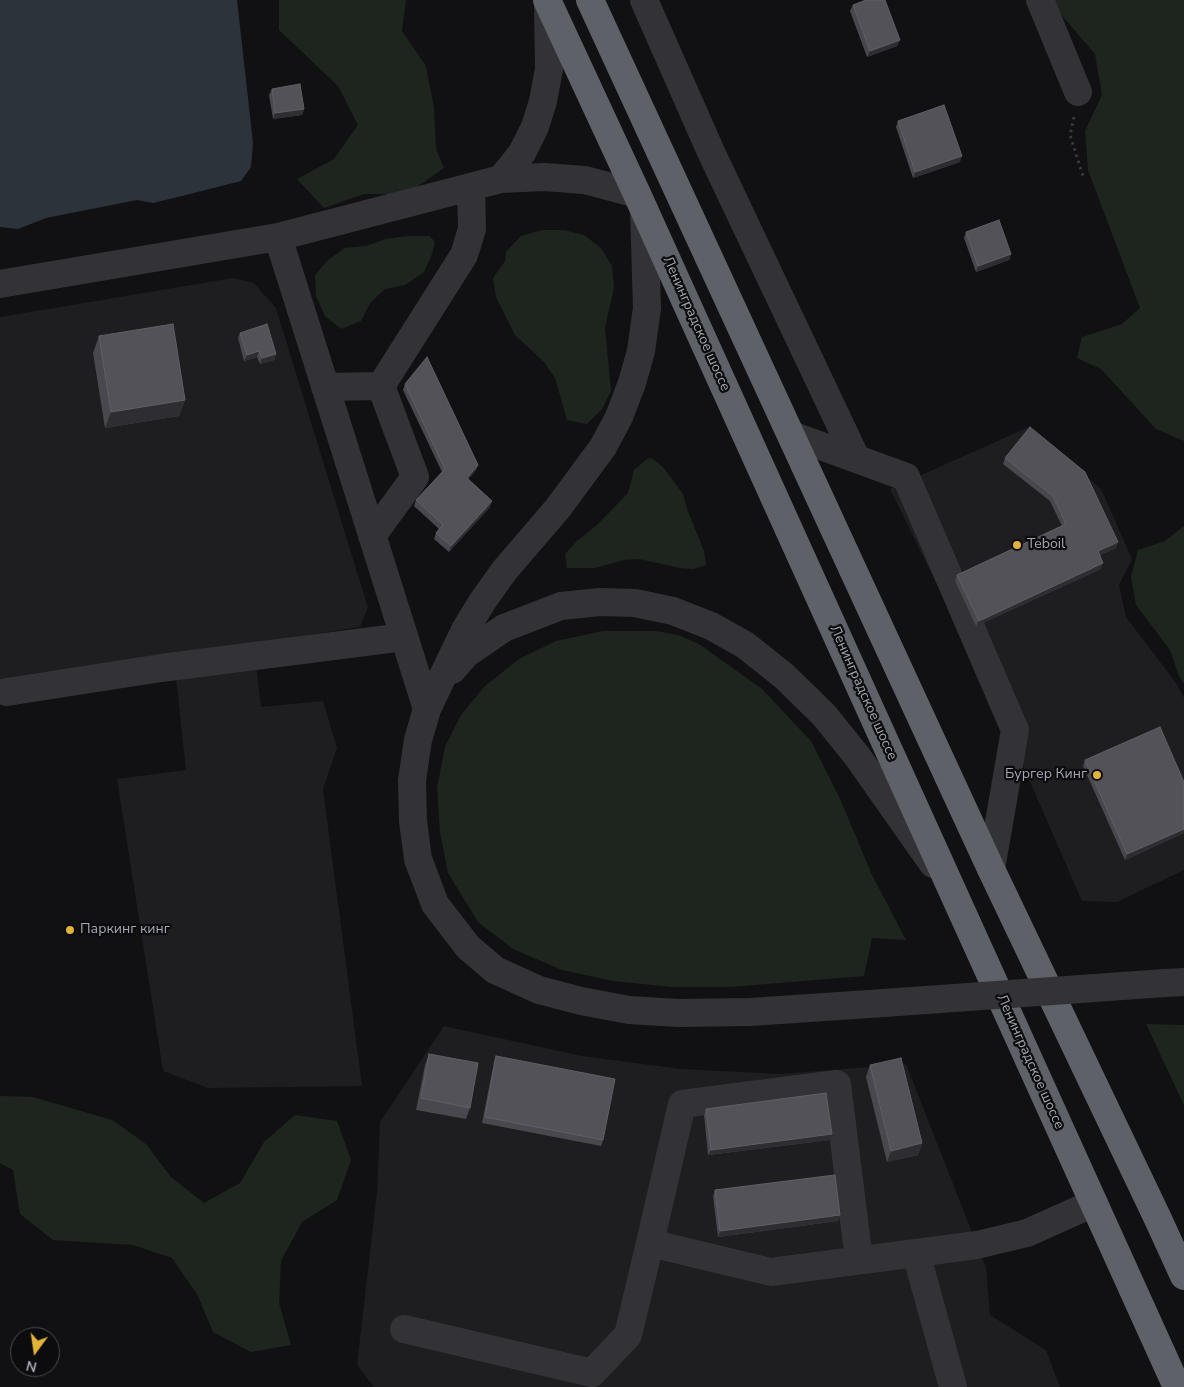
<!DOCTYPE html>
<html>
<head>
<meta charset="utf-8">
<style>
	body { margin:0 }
	#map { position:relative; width:1184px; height:1387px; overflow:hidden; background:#111113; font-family:"Nunito Sans",sans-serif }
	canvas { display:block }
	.north { position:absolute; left:10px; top:1327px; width:50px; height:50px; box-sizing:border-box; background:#0c0c0e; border:1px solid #494a50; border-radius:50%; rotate:194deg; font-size:14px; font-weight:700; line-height:20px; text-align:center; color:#a4a7b2 }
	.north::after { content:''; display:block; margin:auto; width:18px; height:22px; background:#e2b33a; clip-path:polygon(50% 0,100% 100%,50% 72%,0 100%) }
</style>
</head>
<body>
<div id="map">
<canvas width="1184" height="1387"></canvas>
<div class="north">N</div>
</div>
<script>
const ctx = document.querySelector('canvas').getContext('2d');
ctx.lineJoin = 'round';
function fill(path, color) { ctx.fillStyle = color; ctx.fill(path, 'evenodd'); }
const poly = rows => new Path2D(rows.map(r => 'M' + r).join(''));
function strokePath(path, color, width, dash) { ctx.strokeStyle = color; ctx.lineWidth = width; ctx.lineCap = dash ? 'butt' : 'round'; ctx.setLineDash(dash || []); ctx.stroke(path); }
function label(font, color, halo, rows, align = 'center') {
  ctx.font = font + ' "Nunito Sans",sans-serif'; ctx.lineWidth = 4.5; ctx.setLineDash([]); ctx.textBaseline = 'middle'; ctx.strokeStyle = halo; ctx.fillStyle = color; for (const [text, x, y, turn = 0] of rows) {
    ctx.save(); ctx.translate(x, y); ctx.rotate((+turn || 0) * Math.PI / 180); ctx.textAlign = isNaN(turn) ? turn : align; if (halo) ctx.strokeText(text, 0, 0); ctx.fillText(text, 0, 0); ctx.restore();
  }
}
fill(poly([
	[233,278,254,283,276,308,368,608,360,627,0,682,0,317],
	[1029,427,1101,489,1132,559,1119,585,1126,617,1176,683,1184,698,1184,870,1117,902,1082,901,1000,713,890,489],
	[256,665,261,707,323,701,337,748,323,789,362,1086,208,1088,163,1071,117,779,186,770,176,678],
	[444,1026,582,1056,681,1069,781,1074,906,1064,986,1268,990,1315,1046,1350,1060,1387,374,1387,357,1365,377,1192,380,1122]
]), '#1e1d20');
fill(poly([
	[279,0,406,0,402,31,426,66,434,108,436,149,444,168,407,194,364,194,324,208,297,179,334,159,358,125,338,86,279,30],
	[1050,0,1184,0,1184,441,1156,429,1101,369,1077,358,1082,337,1122,324,1140,308,1088,170,1085,131,1102,95,1095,54,1052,4],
	[542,230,564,230,584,235,601,248,612,266,614,288,605,328,611,391,602,409,587,424,567,420,555,378,544,362,515,335,496,297,493,278,505,261,506,252,521,236],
	[407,236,430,236,435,242,432,254,424,272,405,285,385,289,370,303,361,321,341,329,325,316,316,296,315,275,328,260,345,248,366,246,386,239],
	[652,458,664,468,683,494,687,509,704,551,706,565,693,569,680,568,639,559,624,560,595,568,567,568,565,554,576,542,598,524,628,493,634,470,647,459],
	[1184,526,1184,684,1179,676,1170,650,1136,605,1131,577,1138,550,1165,541],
	[603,631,656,631,678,635,699,644,762,689,811,741,841,801,872,875,906,940,872,938,864,976,730,987,672,987,613,981,562,970,513,949,478,922,448,873,440,832,437,788,445,747,461,715,485,686,519,659,556,641],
	[1146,1024,1184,1025,1184,1105],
	[0,1096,33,1097,112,1120,146,1144,171,1177,204,1203,240,1183,264,1142,295,1115,337,1121,351,1160,337,1200,302,1222,281,1261,279,1303,291,1345,251,1352,213,1332,197,1294,172,1258,133,1245,53,1240,20,1214,13,1170,0,1163]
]), '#1e251f');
fill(poly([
	[0,0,237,0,253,143,251,167,241,181,182,196,153,203,137,200,46,218,18,229,0,227]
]), '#2c333a');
strokePath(poly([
	[1074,117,1070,135,1084,179]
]), '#393a3e', 3, [2.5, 4]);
strokePath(poly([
	[644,0,711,152,856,458],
	[1040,0,1078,92],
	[501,179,522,153,535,127,543,101,549,69,548,3],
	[644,209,647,308,641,351,632,383,619,417,603,447,558,508,504,571,482,602,465,630,427,709,418,740,412,780,413,821,418,859,435,904,468,947,495,970,539,990,581,1001,629,1010,678,1013,750,1012,884,1003],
	[278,237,427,709],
	[0,284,278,237,501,179,544,177,585,180,637,194],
	[381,386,464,255,472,229,471,187],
	[325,387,381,386,415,477,372,536],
	[791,435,906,477,1015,730,991,869],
	[452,670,466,654,504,628,561,606,600,602,635,603,673,611,711,626,745,645,784,676,824,715,857,756,933,864],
	[7,692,161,668,404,637],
	[1165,983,1184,982],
	[650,1243,682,1104,837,1084,859,1260],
	[916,1253,953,1387],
	[404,1329,592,1373,628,1335,650,1243,771,1272,977,1245,1027,1233,1094,1203]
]), '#333337', 28);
strokePath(poly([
	[547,0,637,194,1177,1387],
	[590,0,991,869,1158,1219,1184,1276]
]), '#5f6168', 28);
strokePath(poly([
	[884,1003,1165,983]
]), '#333337', 28);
fill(poly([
	[853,5,900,40,897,46,867,57,850,11],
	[272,89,304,109,302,115,273,119,269,95],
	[898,121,960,162,913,178,896,127],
	[966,232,1011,254,1009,260,976,272,964,238],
	[240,333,276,354,274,360,260,364,257,357,244,361,238,338],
	[99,336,185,400,179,416,105,428,93,353],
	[405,384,478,465,476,470,468,480,490,507,449,552,434,539,436,533,439,529,414,506,416,500,442,472,403,390],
	[1030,427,1116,548,1100,555,1101,569,976,626,955,581,957,575,1062,526,1050,501,1003,464,1005,458],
	[1085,760,1184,782,1184,833,1125,860,1083,766],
	[429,1054,470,1108,466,1119,416,1110,425,1065],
	[496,1056,603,1140,601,1146,482,1123,494,1062],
	[870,1065,922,1143,918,1155,887,1162,866,1077],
	[706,1109,830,1140,708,1155,704,1115],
	[715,1190,840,1215,838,1221,718,1237,713,1196]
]), '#48484e');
fill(poly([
	[900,40,897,46,867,57,870,51],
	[304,109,302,115,273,119,275,113],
	[962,156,960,162,913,178,915,172],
	[1011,254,1009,260,976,272,978,266],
	[259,351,257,357,244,361,247,355],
	[276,354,274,360,260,364,262,358],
	[185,400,179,416,105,428,111,412],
	[478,465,476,470,465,484,467,478],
	[492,501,490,507,449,552,451,546],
	[1118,542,1116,548,1096,557,1098,551],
	[1103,563,1101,569,976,626,979,621],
	[1184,829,1184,833,1125,860,1127,854],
	[832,1134,830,1140,708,1155,711,1150],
	[922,1143,918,1155,887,1162,891,1151],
	[840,1215,838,1221,718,1237,720,1231]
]), '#2e2e32');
const building = poly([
	[866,0,885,0,900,40,870,51,853,5,866,0],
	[300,84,304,109,275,113,272,89,300,84],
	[944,105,962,156,915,172,898,121,944,105],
	[999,220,1011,254,978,266,966,232,999,220],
	[173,324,185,400,111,412,99,336,173,324],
	[267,324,276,354,262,358,259,351,247,355,240,333,267,324],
	[427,357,478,465,467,478,492,501,451,546,436,533,443,525,416,500,445,469,405,384,427,357],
	[1030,427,1085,472,1118,542,1098,551,1103,563,979,621,957,575,1066,524,1053,496,1005,458,1030,427],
	[1160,727,1184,782,1184,829,1127,854,1085,760,1160,727],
	[429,1054,478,1063,470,1108,421,1098,429,1054],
	[496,1056,615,1079,603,1140,485,1117,496,1056],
	[901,1058,922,1143,891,1151,870,1065,901,1058],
	[826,1093,832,1134,711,1150,706,1109,826,1093],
	[835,1175,840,1215,720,1231,715,1190,835,1175]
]);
fill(building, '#525258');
strokePath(building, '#5f6066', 1);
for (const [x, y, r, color] of [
	[1017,545,5,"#e2b33a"],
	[1097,775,5,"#e2b33a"],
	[70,930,5,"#e2b33a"]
]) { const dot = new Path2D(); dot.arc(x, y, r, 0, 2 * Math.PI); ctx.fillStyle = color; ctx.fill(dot); strokePath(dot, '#0c0c0e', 2); }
label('14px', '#a4a7b2', '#0c0c0e', [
	["Ленинградское шоссе",696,324,66],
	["Ленинградское шоссе",863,693,66],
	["Ленинградское шоссе",1030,1062,66]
]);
label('14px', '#a4a7b2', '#0c0c0e', [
	["Teboil",1027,545],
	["Бургер Кинг",1087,775,"right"],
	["Паркинг кинг",80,930]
], 'left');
</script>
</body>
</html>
